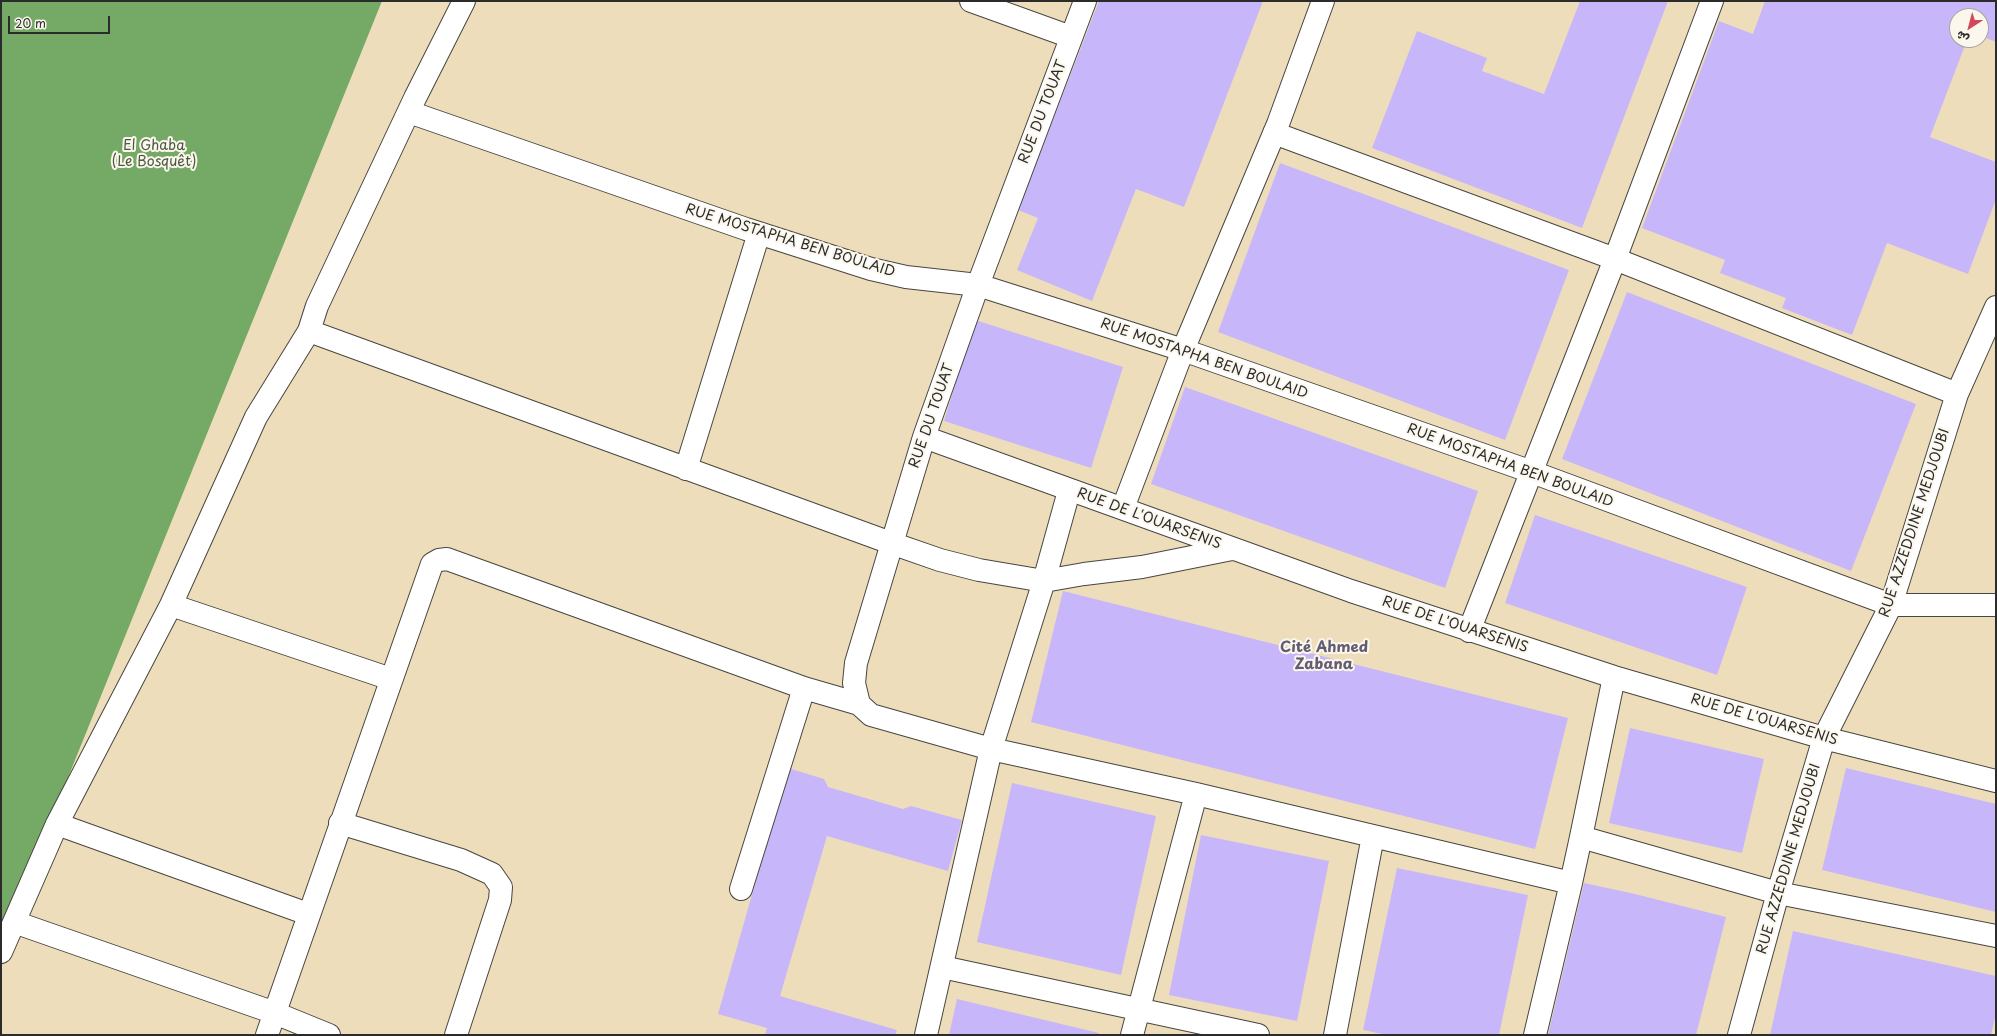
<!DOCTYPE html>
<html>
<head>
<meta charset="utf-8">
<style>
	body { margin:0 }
	#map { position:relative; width:1997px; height:1036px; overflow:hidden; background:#eeddba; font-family:"Playpen Sans","Playpen Sans Arabic",sans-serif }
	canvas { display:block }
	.frame { position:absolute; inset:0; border:2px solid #2b2b2b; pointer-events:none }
	.north { position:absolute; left:1949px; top:8px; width:40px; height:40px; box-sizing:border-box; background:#fbf7ec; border:1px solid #a8a59f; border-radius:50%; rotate:216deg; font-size:11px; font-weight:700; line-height:16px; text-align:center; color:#2b2b2b }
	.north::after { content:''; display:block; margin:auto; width:14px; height:18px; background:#d1495b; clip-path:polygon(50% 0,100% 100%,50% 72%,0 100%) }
	.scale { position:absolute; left:8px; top:16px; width:102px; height:18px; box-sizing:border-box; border:2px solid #2b2b2b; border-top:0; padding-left:5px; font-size:12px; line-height:14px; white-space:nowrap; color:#2b2b2b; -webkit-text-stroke:3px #fbf7ec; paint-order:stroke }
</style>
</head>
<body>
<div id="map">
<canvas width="1997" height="1036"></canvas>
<div class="frame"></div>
<div class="north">ش</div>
<div class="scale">20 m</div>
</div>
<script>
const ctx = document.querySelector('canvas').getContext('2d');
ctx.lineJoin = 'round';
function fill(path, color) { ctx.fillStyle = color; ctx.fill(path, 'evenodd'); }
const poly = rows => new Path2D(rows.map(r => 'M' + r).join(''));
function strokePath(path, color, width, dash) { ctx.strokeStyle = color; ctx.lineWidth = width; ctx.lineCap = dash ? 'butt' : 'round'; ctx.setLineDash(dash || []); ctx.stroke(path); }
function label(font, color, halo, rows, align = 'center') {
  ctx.font = font + ' "Playpen Sans",sans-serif'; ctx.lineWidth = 4; ctx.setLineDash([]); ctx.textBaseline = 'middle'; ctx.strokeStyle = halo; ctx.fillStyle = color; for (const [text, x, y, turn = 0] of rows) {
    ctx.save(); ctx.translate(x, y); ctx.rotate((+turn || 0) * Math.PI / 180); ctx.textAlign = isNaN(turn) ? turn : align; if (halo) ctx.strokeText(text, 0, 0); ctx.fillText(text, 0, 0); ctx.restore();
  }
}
fill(poly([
	[1,1,382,1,1,943]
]), '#74a966');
fill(poly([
	[1099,1,1263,1,1184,207,1136,189,1092,301,1017,270,1038,218,1018,210],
	[1580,1,1668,1,1582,228,1372,148,1417,31,1487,58,1482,71,1544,94],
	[1765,1,1996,1,1996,42,1981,36,1981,16,1957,16,1957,40,1967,40,1930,137,1996,162,1996,199,1968,274,1887,243,1852,335,1782,308,1786,298,1720,273,1725,260,1642,228,1719,21,1753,34],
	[1280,163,1569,270,1505,440,1218,332],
	[1627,292,1916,404,1851,571,1562,459],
	[975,320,1123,367,1091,468,944,421],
	[1185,387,1478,491,1445,588,1151,484],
	[1535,515,1747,587,1717,675,1505,603],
	[1063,591,1568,718,1535,849,1031,722],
	[1630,728,1764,759,1742,853,1609,823],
	[788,768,824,779,828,787,903,809,911,806,962,820,948,871,827,836,780,996,897,1030,895,1035,765,1035,767,1028,718,1014],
	[1846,768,1996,804,1996,912,1822,870],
	[1012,783,1156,816,1121,975,977,942],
	[1201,835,1329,861,1297,1021,1169,995],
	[1397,868,1528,895,1499,1035,1387,1035,1363,1030],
	[1584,883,1635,894,1726,917,1696,1035,1548,1035],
	[1793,931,1996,976,1996,1013,1991,1035,1770,1035],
	[957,999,1099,1033,1098,1035,949,1035]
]), '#c7b7fa');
const street = poly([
	[971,1,1071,37],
	[1085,1,978,285,924,437,856,663,854,683,859,704,871,715,991,749,1196,794,1571,883,1581,837,1778,893,1996,936],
	[409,112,746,229,871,269,906,277,978,285,1183,350,1532,472,1891,605,1996,605],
	[1274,133,1615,259,1957,394],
	[309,331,891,543,940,560,979,570,1044,581,1084,574,1142,567,1232,549],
	[924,437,1351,591,1614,677,1824,738,1996,781],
	[686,469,759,233],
	[1123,508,1183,350,1278,124,1323,1],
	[171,605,391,679],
	[1469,631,1615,259,1712,1],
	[340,823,461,860,492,874,501,887,500,900,456,1035],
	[57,824,308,914],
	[1581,837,1614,677],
	[741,889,804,688],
	[14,922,275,1013,329,1035],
	[1,952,57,824,171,605,256,417,309,331,317,306,415,98,464,1],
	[942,967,1258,1035],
	[267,1035,432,564,439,560,447,559,804,688,859,704],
	[926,1035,991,749,1044,581,1069,491],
	[1132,1035,1196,794],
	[1335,1035,1373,836],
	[1535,1035,1571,883],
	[1739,1035,1778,893,1824,738,1891,605,1957,394,1996,307]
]);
strokePath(street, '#484640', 24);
strokePath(street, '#fff', 22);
label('14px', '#2b2b2b', '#fbf7ec', [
	["RUE DU TOUAT",1043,112,-69],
	["RUE MOSTAPHA BEN BOULAID",790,241,17],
	["RUE MOSTAPHA BEN BOULAID",1204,359,19],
	["RUE DU TOUAT",932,416,-71],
	["RUE MOSTAPHA BEN BOULAID",1510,466,20],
	["RUE DE L'OUARSENIS",1149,519,20],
	["RUE AZZEDDINE MEDJOUBI",1915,523,-72],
	["RUE DE L'OUARSENIS",1455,625,18],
	["RUE DE L'OUARSENIS",1764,720,16],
	["RUE AZZEDDINE MEDJOUBI",1789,859,-74]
]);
label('14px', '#495941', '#fbf7ec', [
	["El Ghaba",154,146],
	["(Le Bosquêt)",154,162]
]);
label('bold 15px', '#625c73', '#fbf7ec', [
	["Cité Ahmed",1324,648],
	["Zabana",1324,665]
]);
</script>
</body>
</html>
